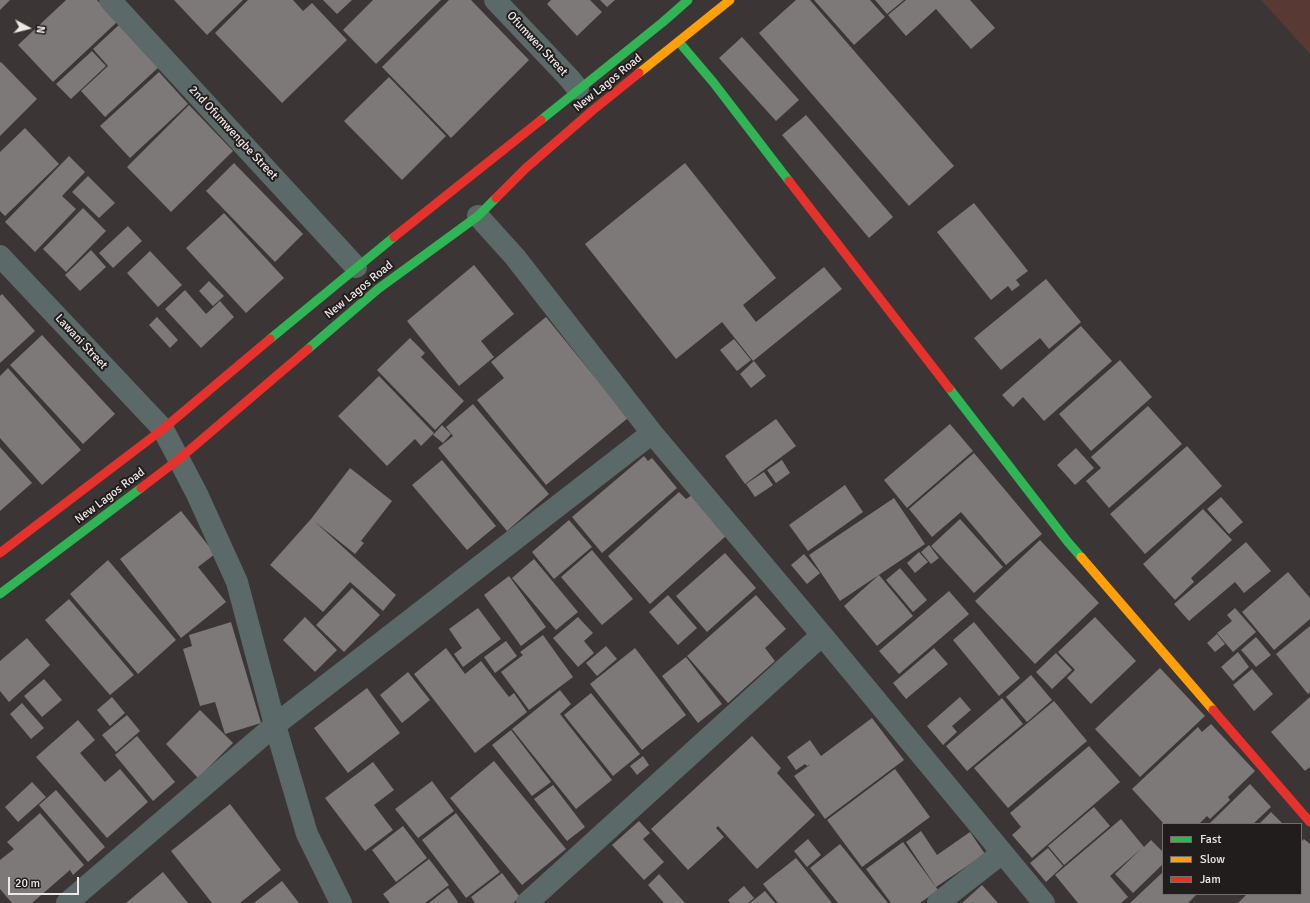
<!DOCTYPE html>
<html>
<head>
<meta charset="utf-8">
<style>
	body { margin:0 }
	#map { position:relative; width:1310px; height:903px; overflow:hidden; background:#3b3635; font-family:Signika,sans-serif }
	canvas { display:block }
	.legend { position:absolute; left:1162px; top:823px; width:140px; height:72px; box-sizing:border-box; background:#211d1c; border:1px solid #736e6d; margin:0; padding:5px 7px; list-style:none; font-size:12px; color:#ede7e6 }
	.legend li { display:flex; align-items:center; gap:8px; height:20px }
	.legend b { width:20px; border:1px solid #736e6d }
	.north { position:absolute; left:8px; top:8px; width:40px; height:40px; -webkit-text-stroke:3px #211d1c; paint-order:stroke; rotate:97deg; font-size:11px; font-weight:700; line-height:16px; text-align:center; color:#ede7e6 }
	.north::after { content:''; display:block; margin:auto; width:14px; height:18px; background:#ede7e6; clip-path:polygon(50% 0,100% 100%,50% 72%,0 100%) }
	.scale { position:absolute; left:8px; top:877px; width:71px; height:18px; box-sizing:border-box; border:2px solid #ede7e6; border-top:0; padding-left:5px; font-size:12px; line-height:14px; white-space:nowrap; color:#ede7e6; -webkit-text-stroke:3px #211d1c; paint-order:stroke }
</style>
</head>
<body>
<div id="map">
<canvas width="1310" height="903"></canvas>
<ul class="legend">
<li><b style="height:5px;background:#30b455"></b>Fast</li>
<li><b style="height:5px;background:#ff9f0a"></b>Slow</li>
<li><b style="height:5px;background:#e5322d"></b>Jam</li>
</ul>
<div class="north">N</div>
<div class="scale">20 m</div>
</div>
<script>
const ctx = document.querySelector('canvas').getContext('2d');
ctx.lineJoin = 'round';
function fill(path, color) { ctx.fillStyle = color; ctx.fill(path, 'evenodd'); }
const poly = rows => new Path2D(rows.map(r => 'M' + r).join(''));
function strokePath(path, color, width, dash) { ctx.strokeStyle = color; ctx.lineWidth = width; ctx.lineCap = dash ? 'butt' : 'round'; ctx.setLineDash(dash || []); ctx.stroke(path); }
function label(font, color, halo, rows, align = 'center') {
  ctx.font = font + ' Signika,sans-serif'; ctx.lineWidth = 4; ctx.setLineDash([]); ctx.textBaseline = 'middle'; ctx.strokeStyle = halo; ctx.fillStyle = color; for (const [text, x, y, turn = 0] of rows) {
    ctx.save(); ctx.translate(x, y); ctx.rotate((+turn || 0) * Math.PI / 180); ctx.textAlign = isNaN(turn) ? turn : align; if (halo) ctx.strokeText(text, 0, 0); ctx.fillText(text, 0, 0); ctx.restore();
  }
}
fill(poly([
	[1261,0,1310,0,1310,54]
]), '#583934');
fill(poly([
	[0,0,10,0,0,10],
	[66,0,97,0,117,22,53,82,18,45],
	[174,0,243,0,207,35],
	[248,0,293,0,303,11,312,3,347,40,282,103,215,33],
	[323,0,352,0,337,14],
	[373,0,441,0,376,64,343,30],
	[449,0,471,0,529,60,451,138,382,67],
	[551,0,590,0,602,12,577,36,547,4],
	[600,0,615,0,607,7],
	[796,0,810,0,954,166,909,206,759,33],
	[814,0,870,0,885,17,854,45],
	[875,0,904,0,887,14],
	[906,0,970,0,995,28,971,49,936,9,906,36,888,15],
	[121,23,161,65,105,117,81,91,108,66,93,49],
	[742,37,799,100,776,121,719,58],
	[92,51,106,66,71,99,56,84],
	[1,62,37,99,0,136,0,63],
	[159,72,188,104,130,158,100,126],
	[389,77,446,136,402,180,344,121],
	[189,105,233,151,171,212,127,167],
	[806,115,893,217,869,238,782,135],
	[25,128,59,164,5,216,0,211,0,152],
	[69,156,85,172,62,196,76,209,35,252,5,222],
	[234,163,303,234,275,262,206,191],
	[685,163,776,278,743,305,756,322,824,267,842,289,753,361,722,322,676,359,585,244],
	[88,176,115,203,99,218,72,192],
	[974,203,1028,271,1016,280,1020,285,1012,291,1008,286,991,300,937,232],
	[83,208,106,231,66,272,43,249],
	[224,213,284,278,246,313,186,248],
	[128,226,142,241,113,268,99,253],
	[91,250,106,267,80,291,65,275],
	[150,251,182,285,158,307,127,273],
	[474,265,514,314,481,341,494,357,459,386,407,321],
	[1046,279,1081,322,1049,349,1040,338,1001,370,974,338],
	[209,281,224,296,213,306,199,291],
	[185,290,206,314,220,301,234,317,201,348,165,309],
	[2,294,35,331,0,363,0,296],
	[157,317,178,340,170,348,149,325],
	[546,317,628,418,546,485,477,400,504,378,491,362],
	[1081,326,1112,361,1044,421,1023,397,1013,407,1002,395],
	[42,335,115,414,83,444,10,365],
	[410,338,425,353,421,357,464,401,435,430,377,370],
	[734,339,751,360,737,371,720,350],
	[1120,360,1152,397,1091,451,1059,414],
	[754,361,766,376,751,388,740,374],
	[8,368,81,450,42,485,0,438,0,376],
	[379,376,434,433,421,446,415,439,387,466,338,416],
	[473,404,549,494,507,531,438,448,453,436,446,427],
	[1148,406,1182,444,1109,508,1086,481,1101,468,1091,457],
	[776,419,796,446,745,484,725,456],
	[950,424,973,451,907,508,884,480],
	[442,425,451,434,443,443,433,435],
	[1187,446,1222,486,1145,554,1110,514],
	[0,447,32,483,0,511],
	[1076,448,1094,468,1075,485,1057,465],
	[974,453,1042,534,1006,565,961,512,932,537,909,509],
	[644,456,648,461,652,458,677,488,602,553,572,517],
	[442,460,496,526,467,550,412,485],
	[782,460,790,473,776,483,767,470],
	[350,468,392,501,361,541,364,543,355,554,314,521,396,595,383,611,350,582,323,612,270,565,311,519],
	[764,472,773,485,755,497,746,484],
	[845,485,863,512,808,551,789,525],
	[679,492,686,499,692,495,727,535,650,604,608,556],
	[1221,497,1243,522,1229,534,1207,509],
	[894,498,925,544,840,601,809,555],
	[1203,509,1232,540,1191,578,1194,582,1175,600,1143,564],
	[181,511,215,554,198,567,226,602,181,638,120,559],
	[960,519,1003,567,974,593,931,546],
	[569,520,592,547,554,579,532,552],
	[1040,540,1099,603,1035,664,975,601],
	[1246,542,1271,571,1244,593,1235,582,1189,621,1174,604],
	[929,545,939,558,931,564,921,552],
	[592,550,633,599,602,625,561,577],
	[919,552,928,562,915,573,907,563],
	[725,553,756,588,707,632,676,596],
	[804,554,820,573,807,584,791,565],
	[534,559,578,612,556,630,512,578],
	[108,560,176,640,138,674,70,594],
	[900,568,927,600,913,612,886,580],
	[1288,572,1310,598,1310,619,1274,650,1242,612],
	[879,575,913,616,877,646,844,606],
	[509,576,546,627,521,646,484,595],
	[352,588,380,615,344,652,316,625],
	[949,591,969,614,899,674,879,651],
	[668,595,697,628,678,645,649,612],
	[756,595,786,629,765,648,775,661,728,703,687,656],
	[69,599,134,675,110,695,45,620],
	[478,608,501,639,463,667,454,654,462,648,449,629],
	[1235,608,1256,632,1233,652,1217,633,1232,621,1227,615],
	[305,617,337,650,315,672,283,640],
	[578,617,593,633,584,641,594,653,578,667,553,638],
	[1095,617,1136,661,1091,704,1067,678,1075,670,1058,652],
	[231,622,261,723,225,734,215,702,200,706,183,649,192,646,189,635],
	[974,622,1020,678,999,696,953,640],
	[1310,626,1310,692,1308,694,1276,654],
	[1217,634,1225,644,1215,652,1207,643],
	[543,635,573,677,529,710,501,672,523,655,520,652],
	[1256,637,1271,655,1256,667,1241,650],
	[27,638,50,665,9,702,0,691,0,661],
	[506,641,517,656,495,673,484,657],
	[606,646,617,659,597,676,586,663],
	[446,648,465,674,481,661,509,697,514,693,527,712,475,753,414,674],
	[635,648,686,715,642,750,590,684],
	[934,648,948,664,906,699,893,683],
	[1238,652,1249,667,1233,681,1221,667],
	[1056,653,1072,670,1052,689,1036,672],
	[686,657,722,704,698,723,662,676],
	[1160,668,1205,716,1140,777,1095,729],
	[1252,669,1273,694,1254,711,1233,685],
	[408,672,430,700,402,723,380,695],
	[1031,675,1052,700,1027,722,1006,697],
	[44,679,62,700,42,717,24,696],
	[367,688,400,733,348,773,314,728],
	[560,690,571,704,560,714,612,780,576,809,512,729],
	[591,693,640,754,613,776,564,715],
	[112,697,125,713,110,726,97,710],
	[960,697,971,710,952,726,957,732,943,745,927,726],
	[1310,697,1310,767,1305,771,1271,732],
	[1002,698,1023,724,967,771,946,746],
	[1054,701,1087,741,1008,808,974,768],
	[22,703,44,728,31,739,10,714],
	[200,710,233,743,198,778,166,744],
	[127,715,140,731,116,752,102,735],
	[872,718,904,760,825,819,794,776,811,764,807,766,805,764,796,770,787,757,810,740,821,756],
	[78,720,95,740,80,753,105,782,120,769,148,802,107,838,36,757],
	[1211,724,1255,771,1228,797,1230,800,1210,819,1207,816,1199,824,1164,824,1132,789,1198,727,1202,732],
	[511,730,551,782,532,796,492,745],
	[137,736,175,782,153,801,115,755],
	[752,736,781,768,777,773,815,815,757,869,718,826,716,828,724,837,688,870,651,829],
	[1089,746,1120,782,1032,858,1012,835,1021,827,1010,813],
	[643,756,649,765,637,775,630,766],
	[494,761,566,849,522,885,450,798],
	[373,762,394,790,374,805,393,830,365,851,325,798],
	[895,769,930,817,862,867,827,820],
	[432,781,454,811,418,838,395,809],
	[32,782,46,797,18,822,5,807],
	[1250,784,1271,807,1253,824,1209,824],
	[553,785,585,827,567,841,534,799],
	[56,790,105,847,88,862,39,805],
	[230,804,281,870,240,903,212,903,171,851],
	[1094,807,1110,826,1064,865,1048,846],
	[1271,812,1283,824,1259,824],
	[40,813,84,865,73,875,70,870,32,903,12,903,0,889,0,860,14,849,7,842],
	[456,813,500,872,466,898,422,840],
	[1121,819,1144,847,1151,840,1163,852,1163,864,1133,893,1115,874,1142,848,1110,876,1128,897,1121,903,1078,903,1055,875],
	[639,821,650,833,643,839,664,862,644,880,612,845],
	[403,826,427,858,396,882,372,850],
	[921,831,937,855,970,832,985,854,936,887,906,842],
	[808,839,821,855,807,867,794,851],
	[1304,839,1310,844,1310,903,1238,903,1247,894,1301,894,1301,842],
	[903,842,938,890,920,903,891,903,866,869],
	[840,844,888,903,838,903,810,868],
	[1048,848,1063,866,1046,882,1030,863],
	[796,858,832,903,778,903,763,884],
	[429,859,449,885,425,903,390,903,383,894],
	[163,872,188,903,126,903],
	[1163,872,1163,894,1197,894,1188,903,1130,903],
	[502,873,520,897,513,903,475,903,471,897],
	[659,874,685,903,664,903,648,885],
	[282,881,299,903,254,903],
	[982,885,998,903,962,903],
	[744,886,754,898,748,903,730,903,728,900],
	[448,888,458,902,457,903,429,903],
	[765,891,775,903,750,903]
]), '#7d7978');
strokePath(poly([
	[110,0,356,267],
	[495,0,569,78,578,89],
	[478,216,515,257,652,433,822,635,1044,903],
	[0,256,163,429,197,494,237,582,275,725,307,834,341,903],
	[67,903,275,725,652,433],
	[527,903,822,635],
	[938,903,1002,853]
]), '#5b6969', 22);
strokePath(poly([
	[679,42,713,82,789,181],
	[541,120,663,22,688,0],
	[270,339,394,237],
	[308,349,378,289,478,216,496,198],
	[949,388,1067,541,1081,557],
	[0,594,141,488]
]), '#30b455', 9);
strokePath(poly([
	[639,73,730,0],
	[1081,557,1213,710]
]), '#ff9f0a', 9);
strokePath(poly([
	[789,181,949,388],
	[496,198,526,168,593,110,639,73],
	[394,237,541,120],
	[141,488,179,459,308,349],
	[0,553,163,429,270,339],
	[1213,710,1310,822]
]), '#e5322d', 9);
label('12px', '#ede7e6', '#211d1c', [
	["Ofumwen Street",537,44,47],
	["New Lagos Road",608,83,-39],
	["2nd Ofumwengbe Street",233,133,47],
	["New Lagos Road",359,290,-39],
	["Lawani Street",81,342,47],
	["New Lagos Road",110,496,-37]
]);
</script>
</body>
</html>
